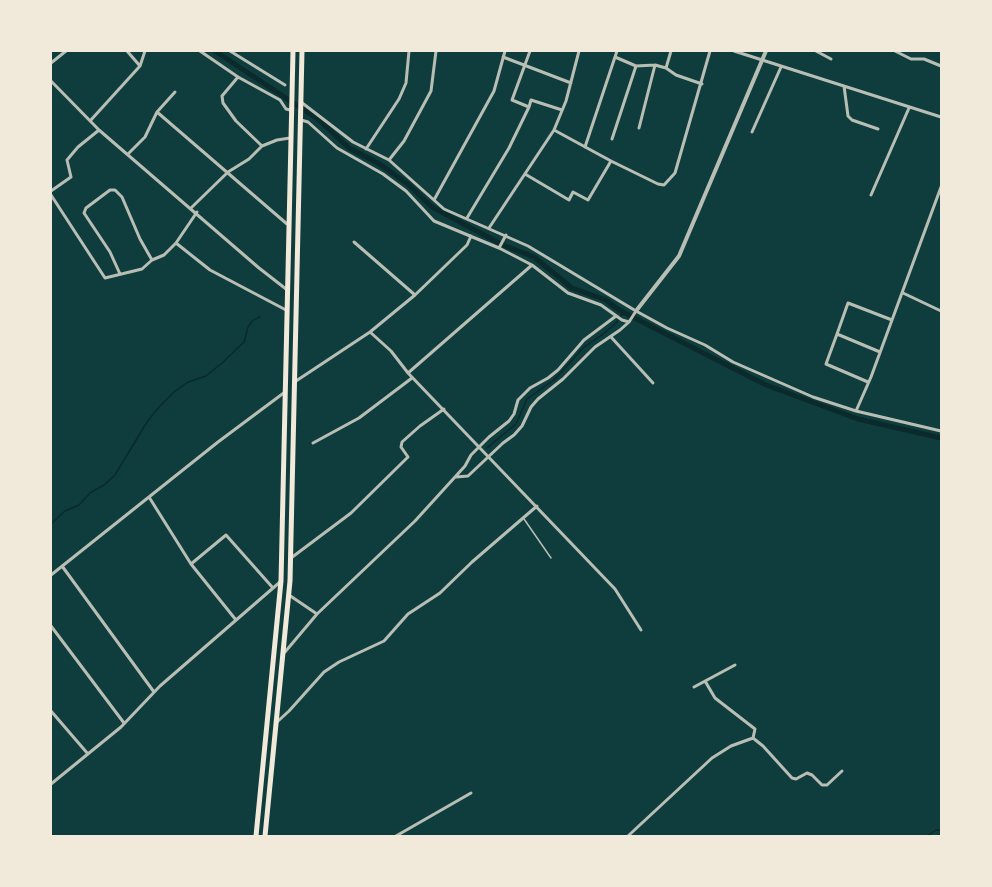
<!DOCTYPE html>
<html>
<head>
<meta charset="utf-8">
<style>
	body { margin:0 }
	#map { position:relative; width:992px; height:887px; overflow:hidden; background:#0f3d3e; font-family:"Asap Condensed",sans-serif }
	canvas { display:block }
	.frame { position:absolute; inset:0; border:52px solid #f1e9da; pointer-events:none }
</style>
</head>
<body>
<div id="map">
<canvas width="992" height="887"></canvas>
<div class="frame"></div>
</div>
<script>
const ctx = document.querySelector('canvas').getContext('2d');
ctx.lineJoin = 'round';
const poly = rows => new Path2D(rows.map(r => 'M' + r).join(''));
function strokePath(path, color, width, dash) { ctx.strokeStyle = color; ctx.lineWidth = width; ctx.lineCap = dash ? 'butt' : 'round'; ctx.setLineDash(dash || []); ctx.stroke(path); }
strokePath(poly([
	[487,448,516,424,527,399,555,379,584,347,602,335,616,323,623,313],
	[51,524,65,511,79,505,90,493,104,485,115,475,147,422,159,407,174,392,188,382,206,376,222,363,244,342,248,327,253,320,260,317],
	[927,836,936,830,941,830]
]), '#0a2a2b', 1.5);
strokePath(poly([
	[215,51,319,120,349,148,378,163,408,184,432,207,503,245,534,257,572,288,606,300,619,310,766,385,858,419,941,438]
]), '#0a2a2b', 5);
strokePath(poly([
	[524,519,551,558]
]), '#b8beb3', 1.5);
strokePath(poly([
	[127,51,140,66],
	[200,51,238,77,280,100,286,109,290,110],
	[230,51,285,85],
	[734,51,941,117],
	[816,51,831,59],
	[895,51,911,59,924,59,941,66],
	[503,57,571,83],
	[615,57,636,66,655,65,666,68,676,75,702,84],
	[51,63,66,51],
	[666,68,671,51],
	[238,77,222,96,223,103,236,121,262,146],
	[51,81,99,130,259,268,286,289],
	[844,86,848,116,852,120,878,129],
	[175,92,157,112,287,224],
	[301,102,353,142,389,160,444,209,528,246,636,311,667,328,705,345,733,362,813,397,856,411,941,431],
	[529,107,531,100,562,110],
	[301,120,308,122,337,148,383,174,406,191,434,221,499,248,532,265,568,293,601,305,622,320,629,322],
	[90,121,140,66,145,51],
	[639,128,655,65],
	[554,130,611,161,658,184,664,185,675,173,710,51],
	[752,132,781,67],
	[612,139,636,66],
	[585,147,617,51],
	[366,149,399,99,406,83,409,51],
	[128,154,145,137,157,112],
	[389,160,404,141,431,91,436,51],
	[525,174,569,200,573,192,588,200,611,161],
	[51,191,71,177,67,160,78,147,99,130],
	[51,195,105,278,142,269,152,260,164,255,176,243,197,212],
	[871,195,909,108],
	[434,200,494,91,505,51],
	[191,208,228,172,249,159,262,146,277,140,290,138],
	[467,218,509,148,529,107,512,100,530,51],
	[489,228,554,130,566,101,579,51],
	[354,242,415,295],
	[176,243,210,270,286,310],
	[499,248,506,235],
	[120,274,110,252,84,213,86,208,110,190,115,190,122,197,140,239,152,260],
	[903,293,941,311],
	[370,332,391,351,408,373,615,589,641,630],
	[837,334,848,303,892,320],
	[611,337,653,383],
	[408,373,532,265],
	[296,381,370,332,415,295,467,245,471,236],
	[868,382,826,364,837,334,880,352],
	[856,411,871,377,941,187],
	[313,443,359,418,412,378],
	[456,477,468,476,503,443,514,435,522,426,531,407,538,399,563,379,595,347,620,330,629,322,636,311],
	[149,497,191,564,236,620],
	[291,558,351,513,408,457,401,447,402,442,420,426,444,409],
	[191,564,226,535,273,588],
	[62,566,154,692],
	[51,575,218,442,285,392],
	[317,614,415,521,465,466,471,455,489,437,509,421,514,414,518,400,530,388,548,378,558,370,584,340,616,316],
	[51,626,124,723],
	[285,652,317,614,289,595],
	[705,681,715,698,755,729,753,738,763,746,792,778,796,779,807,773,812,775,822,785,827,785,842,771],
	[694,687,735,665],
	[51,711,88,754],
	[277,722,289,711,324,672,339,662,384,641,408,614,440,593,472,562,537,506],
	[51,784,121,727,160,686,280,582],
	[396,836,471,793],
	[628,836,712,758,731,746,753,738]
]), '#b8beb3', 3);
strokePath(poly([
	[636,311,679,256,766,51]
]), '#b8beb3', 4);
strokePath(poly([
	[256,836,281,581,293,51],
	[265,836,290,581,302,51]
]), '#f1e9da', 5);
</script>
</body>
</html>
